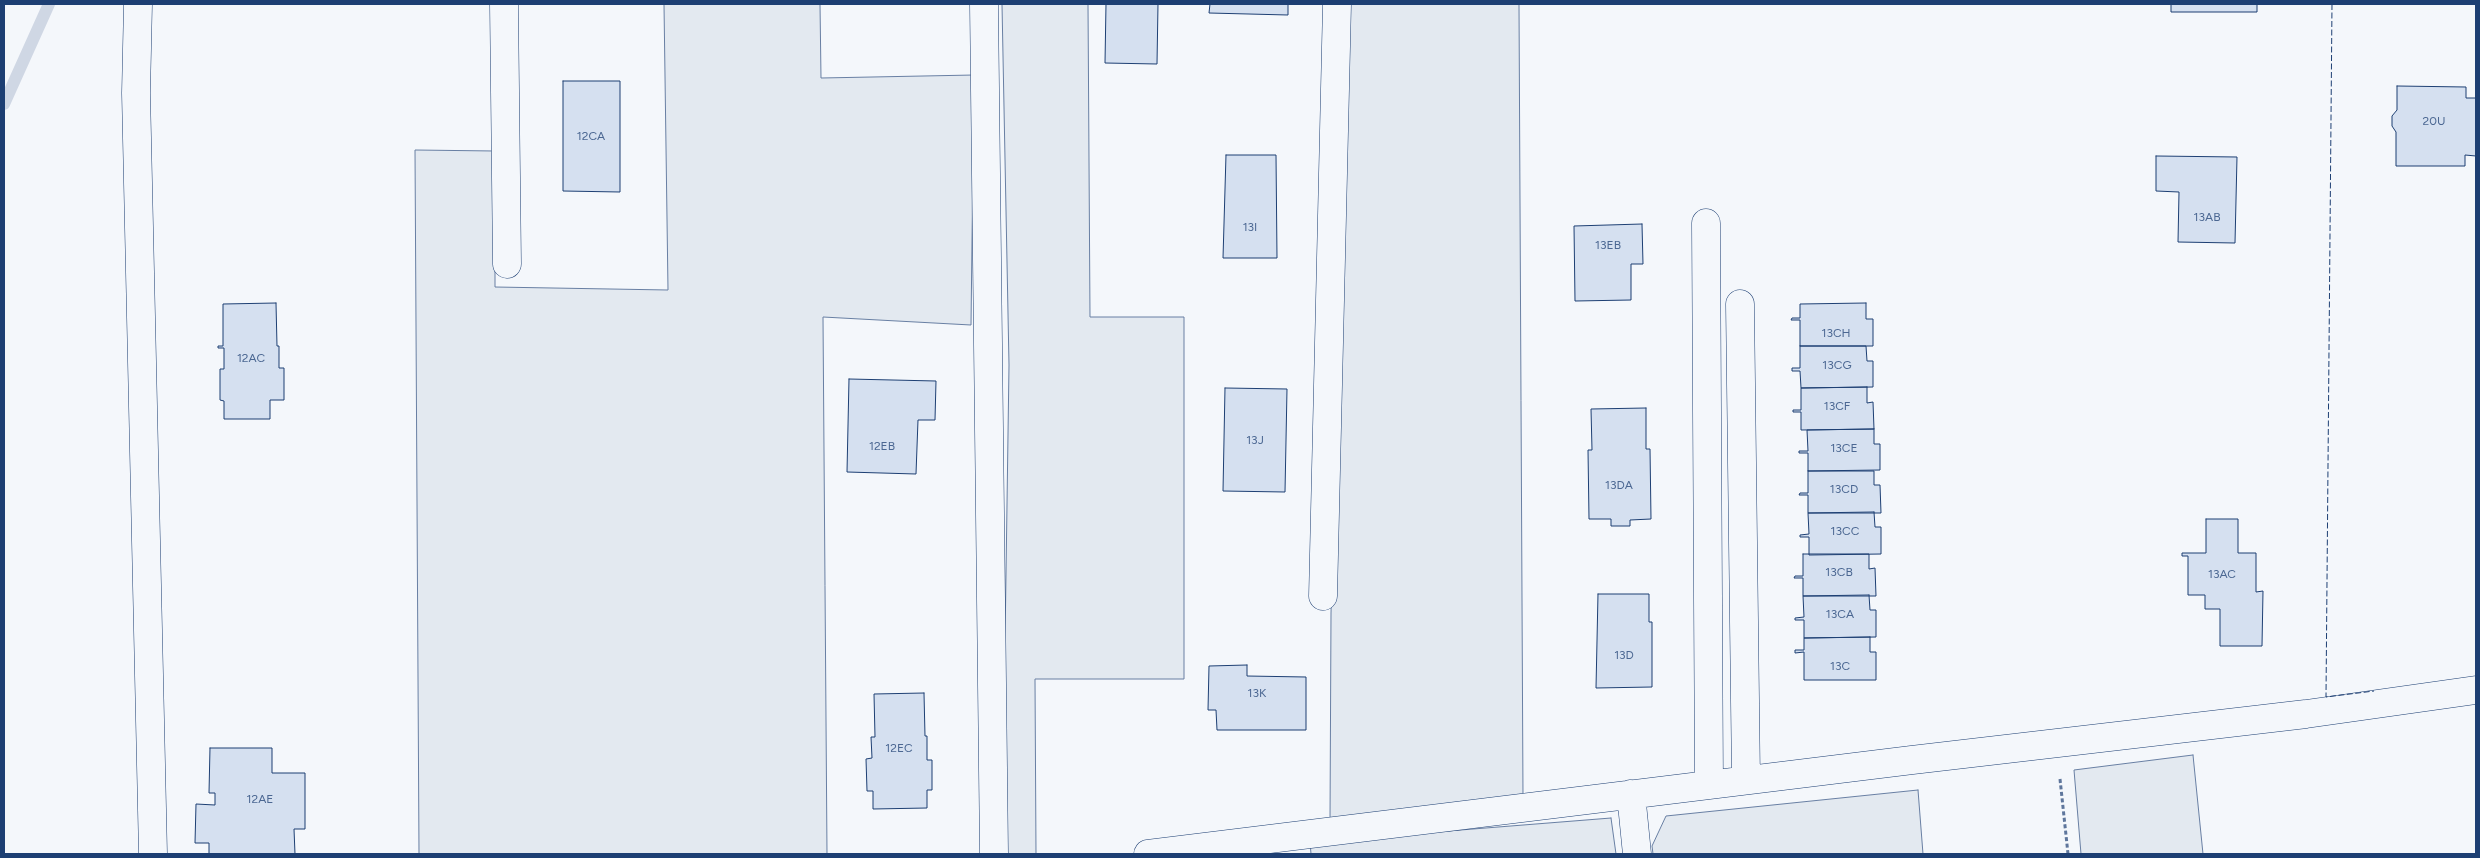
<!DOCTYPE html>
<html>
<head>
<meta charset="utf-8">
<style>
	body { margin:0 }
	#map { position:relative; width:2480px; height:858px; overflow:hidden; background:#f4f7fb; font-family:Figtree,sans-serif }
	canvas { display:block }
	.frame { position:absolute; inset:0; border:5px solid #1d3f73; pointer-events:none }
</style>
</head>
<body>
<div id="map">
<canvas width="2480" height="858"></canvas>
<div class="frame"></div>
</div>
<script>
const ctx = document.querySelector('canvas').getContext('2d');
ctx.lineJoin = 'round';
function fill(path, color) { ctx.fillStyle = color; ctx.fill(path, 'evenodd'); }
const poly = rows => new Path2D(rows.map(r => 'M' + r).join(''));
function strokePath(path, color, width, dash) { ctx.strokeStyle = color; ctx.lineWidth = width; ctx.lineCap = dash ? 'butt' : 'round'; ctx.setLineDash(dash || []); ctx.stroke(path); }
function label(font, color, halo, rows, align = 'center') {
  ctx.font = font + ' Figtree,sans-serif'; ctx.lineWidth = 4; ctx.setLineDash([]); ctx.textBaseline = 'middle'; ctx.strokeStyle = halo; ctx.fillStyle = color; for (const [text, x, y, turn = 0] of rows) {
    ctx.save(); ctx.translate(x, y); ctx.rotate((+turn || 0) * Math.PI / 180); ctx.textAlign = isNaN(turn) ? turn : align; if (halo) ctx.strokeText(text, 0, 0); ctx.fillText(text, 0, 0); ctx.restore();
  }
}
const green = poly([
	[664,4,820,4,821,78,974,75,971,325,823,317,827,854,419,854,415,150,495,151,495,287,668,290,664,4],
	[1002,4,1088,4,1090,317,1184,317,1184,679,1035,679,1036,854,1006,854,1005,643,1009,365,1002,4],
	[1349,4,1519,4,1523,797,1330,821,1331,613,1349,4],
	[2193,755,2203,854,2081,854,2074,770,2193,755],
	[1918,790,1923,854,1653,854,1652,846,1666,816,1918,790],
	[1611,818,1616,854,1311,854,1310,842,1611,818]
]);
fill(green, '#e3e9f0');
strokePath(green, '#687fa3', 1);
strokePath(poly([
	[4,104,49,4]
]), '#cfd7e4', 12);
const building = poly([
	[1106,4,1158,4,1157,64,1105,63,1106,4],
	[1210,4,1288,4,1288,15,1209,13,1210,4],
	[2171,4,2257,4,2257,12,2171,12,2171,4],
	[563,81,620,81,620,192,563,191,563,81],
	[2397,86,2466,87,2466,98,2476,98,2476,156,2465,155,2465,166,2396,166,2396,132,2392,126,2392,116,2397,110,2397,86],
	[1226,155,1276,155,1277,258,1223,258,1226,155],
	[2156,156,2237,157,2235,243,2178,242,2179,192,2156,191,2156,156],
	[1642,224,1643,264,1631,264,1631,300,1575,301,1574,226,1642,224],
	[276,303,277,346,279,346,279,368,284,368,284,400,270,400,270,419,224,419,224,401,220,400,220,369,224,369,224,348,218,348,218,346,223,346,223,304,276,303],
	[1866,303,1866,319,1873,319,1873,346,1800,346,1800,320,1791,320,1792,318,1800,318,1800,304,1866,303],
	[1800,346,1866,346,1867,361,1873,361,1873,387,1801,388,1800,371,1792,371,1792,368,1800,368,1800,346],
	[849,379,936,381,935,420,918,420,916,474,847,472,849,379],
	[1867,387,1867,403,1873,402,1874,429,1801,430,1801,412,1793,412,1793,410,1801,410,1801,388,1867,387],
	[1225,388,1287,389,1285,492,1223,491,1225,388],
	[1646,408,1646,449,1650,449,1651,519,1630,520,1630,526,1611,526,1611,519,1589,519,1588,450,1592,450,1591,409,1646,408],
	[1874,429,1874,444,1880,444,1880,470,1808,471,1808,453,1799,453,1799,451,1808,451,1807,430,1874,429],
	[1808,471,1874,471,1874,485,1880,485,1881,513,1808,513,1808,495,1799,495,1800,493,1808,493,1808,471],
	[1874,512,1875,527,1881,527,1881,554,1809,555,1809,537,1800,537,1800,535,1809,534,1808,513,1874,512],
	[2206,519,2238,519,2238,553,2256,553,2256,592,2263,591,2262,646,2220,646,2220,609,2205,609,2205,595,2188,595,2188,556,2182,556,2182,553,2206,553,2206,519],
	[1803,554,1869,554,1869,569,1875,568,1876,596,1803,596,1803,578,1794,578,1795,576,1803,576,1803,554],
	[1598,594,1649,594,1649,622,1652,622,1652,687,1596,688,1598,594],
	[1869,595,1870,610,1876,610,1876,637,1804,638,1804,620,1795,620,1795,618,1804,617,1803,596,1869,595],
	[1870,637,1870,652,1876,652,1876,680,1804,680,1804,652,1795,653,1795,650,1804,650,1804,638,1870,637],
	[1247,665,1247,676,1306,677,1306,730,1217,730,1216,710,1208,710,1209,666,1247,665],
	[924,693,925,736,927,736,927,760,932,760,932,790,927,790,927,808,873,809,873,791,867,791,866,759,872,758,871,737,875,737,874,694,924,693],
	[210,748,272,748,272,773,305,773,305,829,294,829,295,854,209,854,209,843,195,843,196,804,215,805,215,793,209,793,210,748]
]);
fill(building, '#d5e0f0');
strokePath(building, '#1d3f73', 1);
const minor = poly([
	[138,4,136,93,153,854],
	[504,4,507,264],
	[984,4,994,854],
	[1706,223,1709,785],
	[1740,304,1746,780],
	[1323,596,1337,4],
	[1631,794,1637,854],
	[1148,854,1912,760,2306,714,2476,690]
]);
strokePath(minor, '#1d3f73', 29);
strokePath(poly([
	[2060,779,2068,854]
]), '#5e769c', 3, [4, 2.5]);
strokePath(minor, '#f4f7fb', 28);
strokePath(poly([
	[2332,4,2326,697,2374,691]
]), '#1d3f73', 1, [6, 2.5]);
label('12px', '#4b6792', null, [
	["20U",2434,121],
	["12CA",591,136],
	["13AB",2207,217],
	["13I",1250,227],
	["13EB",1608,245],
	["13CH",1836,333],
	["12AC",251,358],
	["13CG",1837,365],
	["13CF",1837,406],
	["13J",1255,440],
	["12EB",882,446],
	["13CE",1844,448],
	["13DA",1619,485],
	["13CD",1844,489],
	["13CC",1845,531],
	["13CB",1839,572],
	["13AC",2222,574],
	["13CA",1840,614],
	["13D",1624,655],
	["13C",1840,666],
	["13K",1257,693],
	["12EC",899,748],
	["12AE",260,799]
]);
</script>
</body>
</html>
